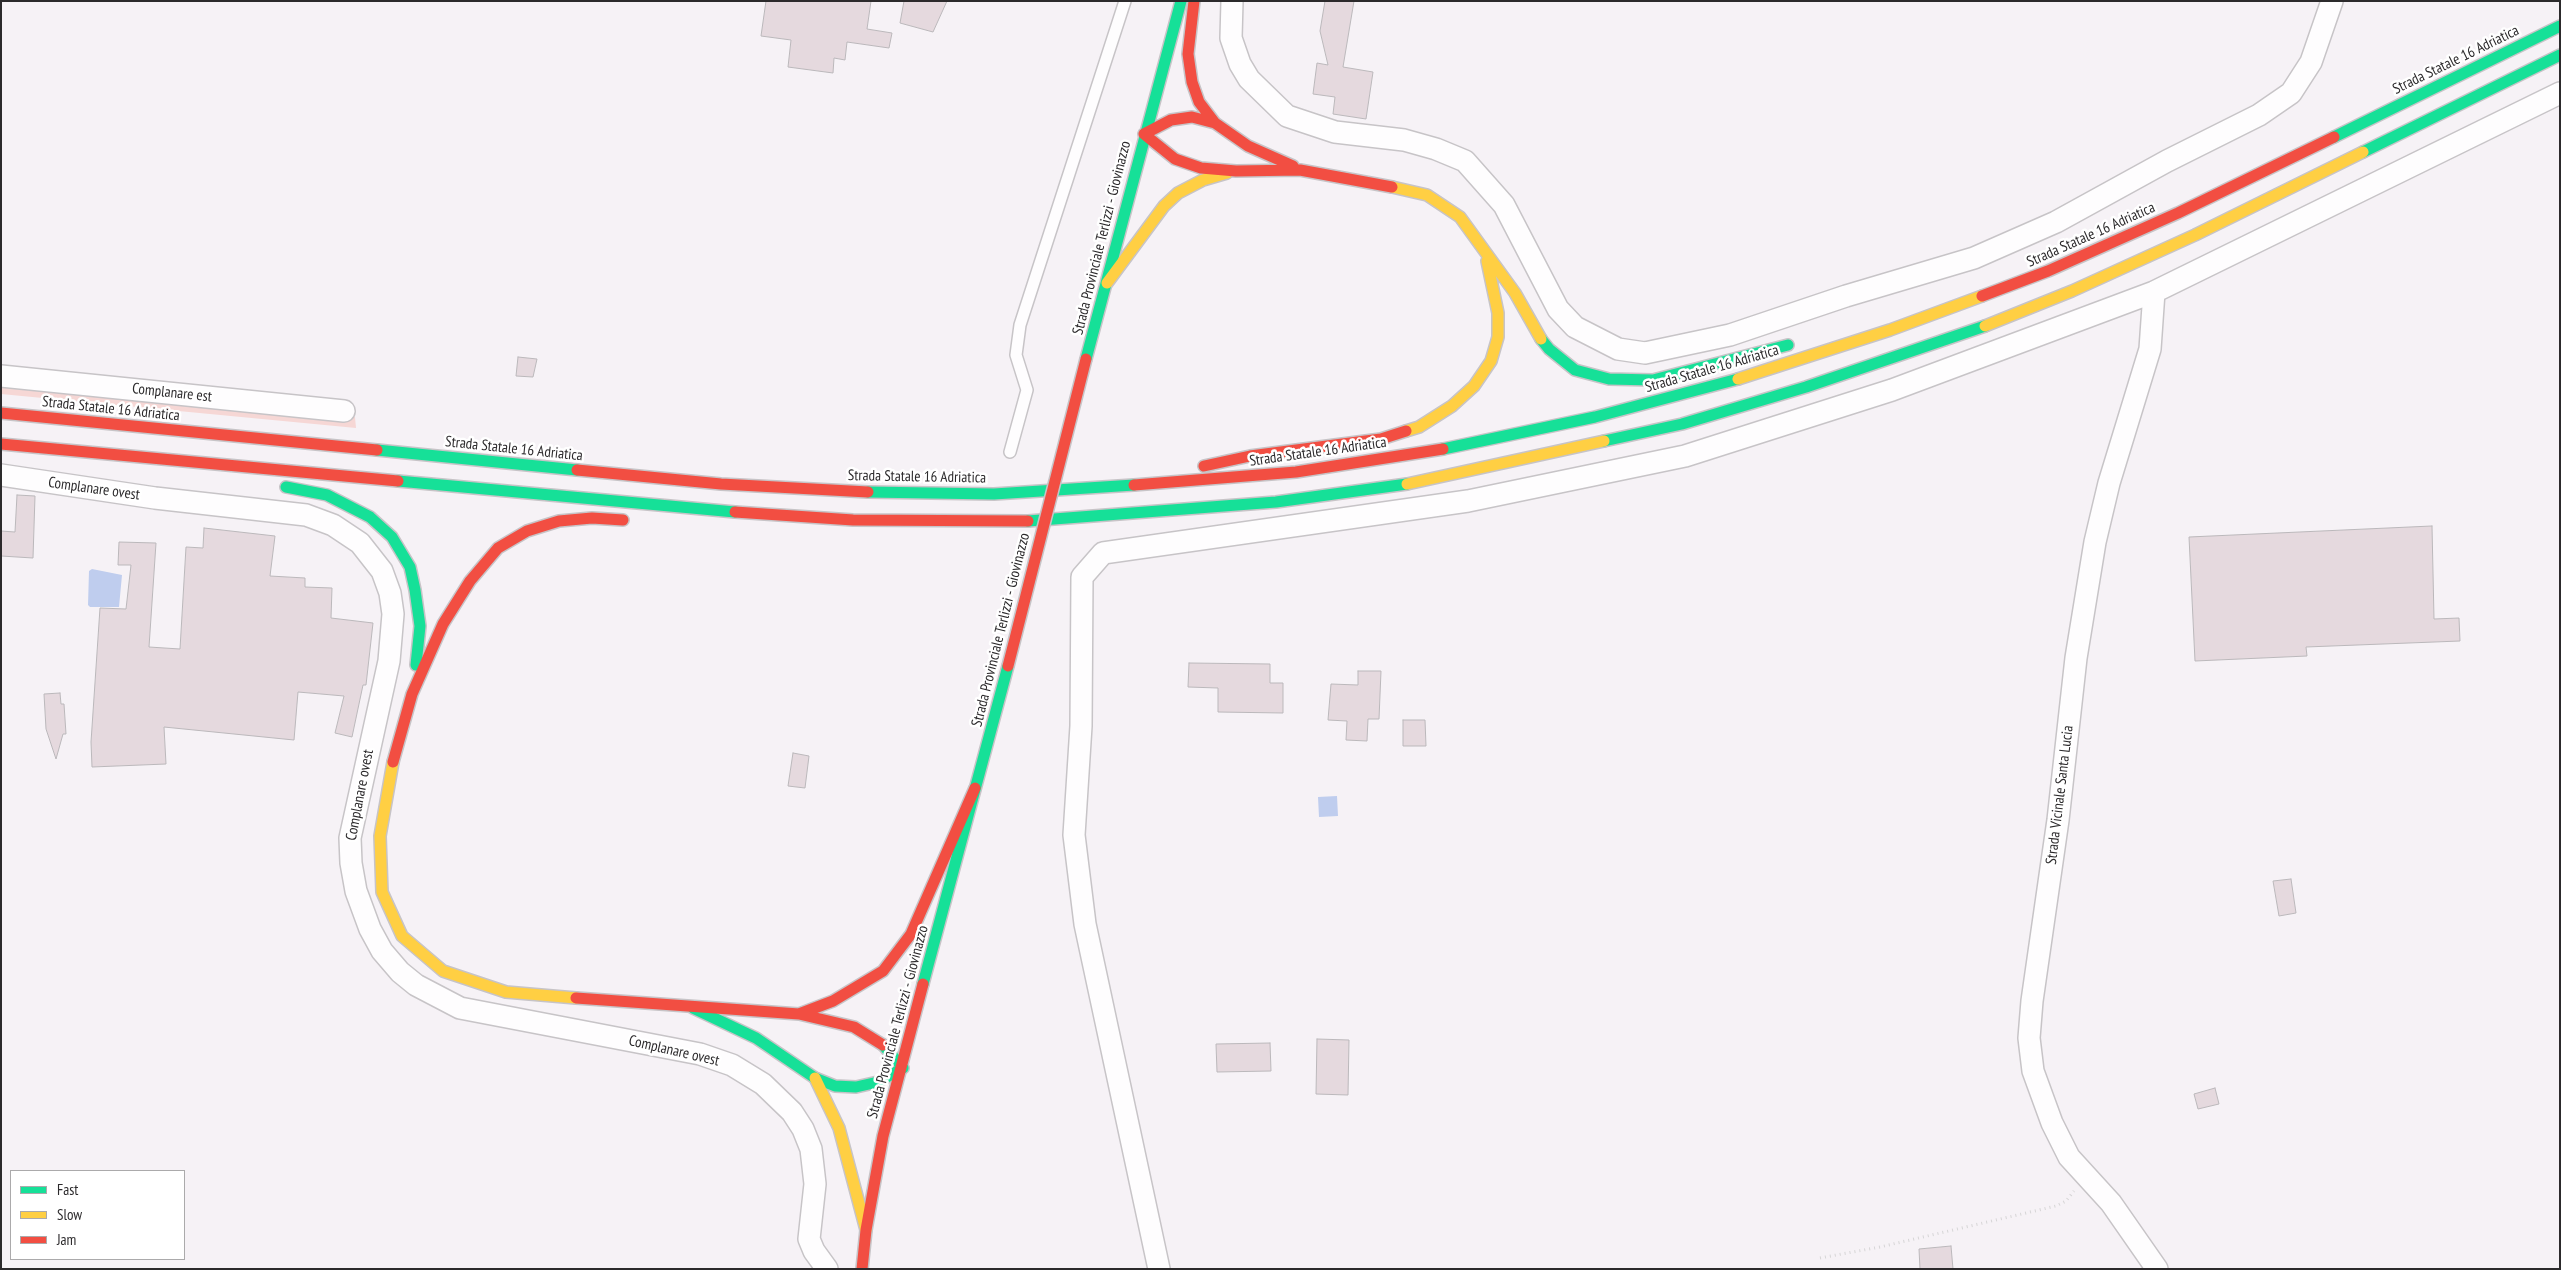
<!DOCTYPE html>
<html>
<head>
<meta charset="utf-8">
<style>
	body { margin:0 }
	#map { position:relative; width:2561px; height:1270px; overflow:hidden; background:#f6f2f6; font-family:"PT Sans Narrow",sans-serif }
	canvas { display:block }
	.frame { position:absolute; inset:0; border:2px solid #2c2a2c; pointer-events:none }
	.legend { position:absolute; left:10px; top:1170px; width:175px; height:90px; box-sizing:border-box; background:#fff; border:1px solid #abaaab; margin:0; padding:6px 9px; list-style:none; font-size:15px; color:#2c2a2c }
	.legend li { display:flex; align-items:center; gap:10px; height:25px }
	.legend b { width:25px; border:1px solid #abaaab }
</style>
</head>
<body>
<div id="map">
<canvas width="2561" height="1270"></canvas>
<div class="frame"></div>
<ul class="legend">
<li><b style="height:6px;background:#16e098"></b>Fast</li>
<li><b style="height:6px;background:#ffcf43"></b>Slow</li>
<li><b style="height:6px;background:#f24e42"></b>Jam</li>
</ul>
</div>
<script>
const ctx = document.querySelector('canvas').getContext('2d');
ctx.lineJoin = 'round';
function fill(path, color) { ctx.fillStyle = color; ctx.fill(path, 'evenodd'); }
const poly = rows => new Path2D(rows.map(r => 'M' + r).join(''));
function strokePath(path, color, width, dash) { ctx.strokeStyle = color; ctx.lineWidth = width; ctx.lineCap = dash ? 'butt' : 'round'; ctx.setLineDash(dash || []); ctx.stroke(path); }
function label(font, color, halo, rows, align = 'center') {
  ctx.font = font + ' "PT Sans Narrow",sans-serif'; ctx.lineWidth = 5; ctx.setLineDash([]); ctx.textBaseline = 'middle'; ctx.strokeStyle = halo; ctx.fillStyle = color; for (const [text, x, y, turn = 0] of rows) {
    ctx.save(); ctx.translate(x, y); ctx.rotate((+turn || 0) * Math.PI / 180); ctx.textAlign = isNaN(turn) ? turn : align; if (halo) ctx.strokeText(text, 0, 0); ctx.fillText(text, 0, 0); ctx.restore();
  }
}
fill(poly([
	[1,382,355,417,356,428,1,394]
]), '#f6d7d5');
fill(poly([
	[92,569,122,575,119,607,90,607,88,605,89,571],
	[1337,796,1338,816,1319,817,1318,797]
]), '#bfcdee');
const building = poly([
	[766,1,871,1,867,29,892,33,889,48,847,42,845,60,834,58,833,73,788,67,791,40,761,36,766,1],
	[904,1,947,1,933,32,900,23,904,1],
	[1325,1,1354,1,1343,67,1373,72,1366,119,1333,114,1335,97,1313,94,1317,63,1328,65,1320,31,1325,1],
	[518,357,537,359,533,377,516,376,518,357],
	[17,495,35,496,33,558,1,556,1,531,15,532,17,495],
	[2432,526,2434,619,2459,618,2460,641,2306,647,2307,656,2195,661,2189,537,2432,526],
	[204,528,275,536,270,576,305,578,305,587,332,588,331,618,373,623,366,685,363,685,352,737,335,733,344,696,298,692,294,740,164,727,166,764,92,767,91,742,100,608,126,609,131,565,118,565,119,542,156,543,149,647,180,649,186,547,203,548,204,528],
	[1189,663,1270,664,1270,683,1283,683,1283,713,1218,712,1218,688,1188,687,1189,663],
	[1358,671,1381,671,1379,719,1368,719,1367,741,1346,740,1347,721,1328,720,1331,684,1358,685,1358,671],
	[60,693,61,704,64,704,66,734,63,734,56,759,46,729,44,694,60,693],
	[1403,720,1425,720,1426,746,1403,746,1403,720],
	[793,753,809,756,805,788,788,786,793,753],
	[2291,879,2296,913,2279,916,2273,881,2291,879],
	[1317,1039,1349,1040,1348,1095,1316,1094,1317,1039],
	[1270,1043,1271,1071,1217,1072,1216,1044,1270,1043],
	[2215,1088,2219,1104,2198,1109,2194,1094,2215,1088],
	[1951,1246,1953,1269,1920,1269,1919,1249,1951,1246]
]);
fill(building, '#e5d9de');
strokePath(building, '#bbb8bb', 1);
const lane = poly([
	[1010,452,1027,390,1016,355,1020,325,1125,1]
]);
const street = poly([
	[1232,1,1231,38,1240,64,1249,79,1287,116,1335,132,1404,140,1436,149,1465,161,1504,205,1558,309,1575,327,1618,349,1645,353,1730,335,1846,296,1974,258,2056,222,2167,161,2259,115,2291,93,2311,62,2332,1],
	[2154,292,2150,349,2109,483,2095,542,2076,658,2058,820,2032,1001,2029,1038,2033,1071,2052,1123,2069,1157,2111,1203,2157,1269],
	[1,376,344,411],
	[1,475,155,498,306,515,333,525,360,543,382,571,390,593,393,614,389,661,350,838,351,863,356,891,370,929,382,951,400,972,416,985,460,1008,700,1054,732,1065,763,1084,792,1112,803,1129,811,1149,815,1184,809,1239,814,1251,827,1269],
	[1159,1269,1085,924,1074,835,1081,726,1082,577,1103,553,1468,501,1685,456,1892,390,2154,292,2560,93]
]);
const fast = poly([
	[2334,137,2560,26],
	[2363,152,2560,55],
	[1541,339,1549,349,1575,370,1609,379,1653,380,1788,345],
	[1086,359,1181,1],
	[1604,441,1682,424,1806,387,1985,326],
	[1443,449,1595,417,1738,379],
	[377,450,577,470],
	[398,481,735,512],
	[286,487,327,495,370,517,392,537,410,567,415,590,420,626,416,665],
	[868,492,994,494,1134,485],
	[1028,521,1276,502,1407,484],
	[923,984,1008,666],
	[693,1008,756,1038,815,1078,835,1086,856,1087,878,1082,903,1068,883,1045]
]);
const slow = poly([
	[1392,187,1427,195,1460,217,1515,293,1541,339],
	[1107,283,1164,206,1178,193,1203,180,1227,173],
	[1985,326,2072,291,2195,235,2363,152],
	[1738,379,1890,330,1982,296],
	[1406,431,1419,427,1452,406,1474,386,1491,361,1498,337,1498,313,1487,261],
	[1407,484,1604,441],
	[393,762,380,836,382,892,402,936,443,971,506,992,576,998],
	[815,1078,839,1128,866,1230]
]);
const jam = poly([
	[1194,1,1188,54,1192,82,1199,102,1215,123,1248,146,1293,166],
	[1215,123,1192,117,1171,120,1144,134,1175,159,1201,168,1236,171,1300,170,1392,187],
	[1982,296,2048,271,2178,213,2334,137],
	[1,413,377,450],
	[1,444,398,481],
	[1204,466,1250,456,1381,439,1406,431],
	[577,470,721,484,868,492],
	[1134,485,1296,472,1443,449],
	[735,512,853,520,1028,521],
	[393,762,412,694,443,624,470,581,498,548,527,531,559,521,592,518,623,520],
	[576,998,799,1014,854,1027,883,1045],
	[799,1014,833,1001,883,971,911,934,975,788],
	[862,1269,866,1230,883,1136,923,984]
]);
strokePath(lane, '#c7c4c7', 14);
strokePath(street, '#c7c4c7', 24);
strokePath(fast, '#c7c4c7', 14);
strokePath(slow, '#c7c4c7', 14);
strokePath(jam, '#c7c4c7', 14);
strokePath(poly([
	[1820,1258,1880,1247,2056,1206,2066,1201,2074,1191]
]), '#d6d5d6', 3, [1, 4]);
strokePath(lane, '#fefdfe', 11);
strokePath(street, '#fefdfe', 21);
strokePath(fast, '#16e098', 11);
strokePath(slow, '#ffcf43', 11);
strokePath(jam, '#f24e42', 11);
const jamBridge = poly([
	[1008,666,1086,359]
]);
strokePath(jamBridge, '#c7c4c7', 14, []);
strokePath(jamBridge, '#f24e42', 11);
label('15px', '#2c2a2c', '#fff', [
	["Strada Statale 16 Adriatica",2456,60,-26],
	["Strada Statale 16 Adriatica",2091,235,-24],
	["Strada Provinciale Terlizzi - Giovinazzo",1102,238,-76],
	["Strada Statale 16 Adriatica",1712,369,-16],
	["Complanare est",172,393,6],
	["Strada Statale 16 Adriatica",111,409,6],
	["Strada Statale 16 Adriatica",514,449,6],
	["Strada Statale 16 Adriatica",1318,452,-8],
	["Strada Statale 16 Adriatica",917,477,1],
	["Complanare ovest",94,489,8],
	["Strada Provinciale Terlizzi - Giovinazzo",1001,630,-76],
	["Complanare ovest",360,795,-79],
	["Strada Vicinale Santa Lucia",2060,795,-83],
	["Strada Provinciale Terlizzi - Giovinazzo",898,1022,-75],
	["Complanare ovest",674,1051,13]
]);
</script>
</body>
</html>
